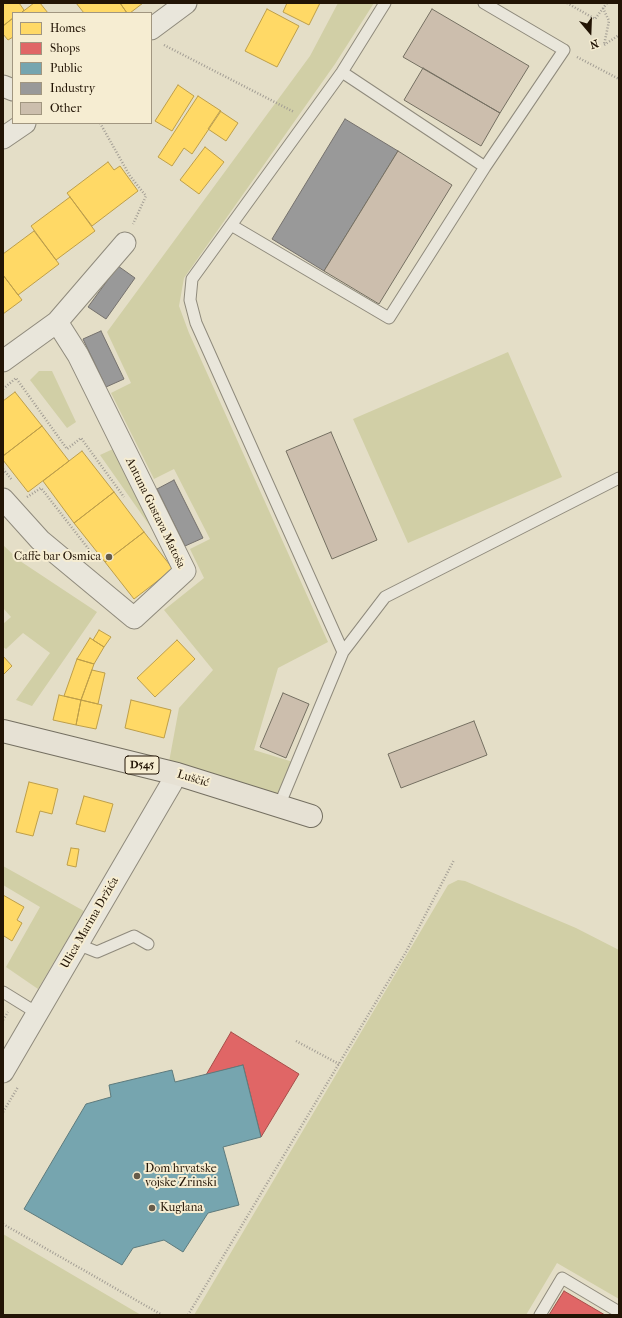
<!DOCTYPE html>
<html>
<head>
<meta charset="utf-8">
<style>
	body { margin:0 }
	#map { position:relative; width:622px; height:1318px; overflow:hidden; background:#e4dec7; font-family:"IM FELL French Canon",serif }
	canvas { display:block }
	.frame { position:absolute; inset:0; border:4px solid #221405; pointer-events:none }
	.legend { position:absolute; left:12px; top:12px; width:140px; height:112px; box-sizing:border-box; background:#f6edd2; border:1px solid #a19680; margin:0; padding:5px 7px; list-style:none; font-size:12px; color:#221405 }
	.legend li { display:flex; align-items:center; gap:8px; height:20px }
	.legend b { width:20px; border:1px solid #a19680 }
	.north { position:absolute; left:570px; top:12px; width:40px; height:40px; -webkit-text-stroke:3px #f6edd2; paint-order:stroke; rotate:161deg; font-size:11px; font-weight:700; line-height:16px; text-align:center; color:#221405 }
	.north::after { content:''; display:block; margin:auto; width:14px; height:18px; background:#221405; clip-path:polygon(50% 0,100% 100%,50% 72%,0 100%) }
</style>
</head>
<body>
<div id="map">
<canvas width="622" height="1318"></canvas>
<div class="frame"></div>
<ul class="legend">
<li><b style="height:11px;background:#ffd966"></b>Homes</li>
<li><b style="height:11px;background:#e06666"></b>Shops</li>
<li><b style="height:11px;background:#76a5af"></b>Public</li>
<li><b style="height:11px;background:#999"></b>Industry</li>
<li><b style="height:11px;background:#ccbead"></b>Other</li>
</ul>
<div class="north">N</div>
</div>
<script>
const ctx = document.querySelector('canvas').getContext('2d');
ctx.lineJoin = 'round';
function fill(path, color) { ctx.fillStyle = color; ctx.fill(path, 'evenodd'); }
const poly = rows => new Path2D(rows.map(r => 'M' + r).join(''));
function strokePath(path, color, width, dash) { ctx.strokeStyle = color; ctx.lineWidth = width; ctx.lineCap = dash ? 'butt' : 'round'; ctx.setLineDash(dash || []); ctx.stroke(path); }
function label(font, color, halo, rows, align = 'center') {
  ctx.font = font + ' "IM FELL French Canon",serif'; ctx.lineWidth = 4; ctx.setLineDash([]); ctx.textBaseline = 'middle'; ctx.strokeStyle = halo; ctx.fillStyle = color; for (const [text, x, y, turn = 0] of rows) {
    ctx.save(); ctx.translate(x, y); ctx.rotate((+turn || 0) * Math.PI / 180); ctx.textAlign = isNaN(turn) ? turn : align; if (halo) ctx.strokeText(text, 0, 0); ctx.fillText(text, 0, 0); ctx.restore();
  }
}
fill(poly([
	[338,3,374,3,335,64,184,278,179,306,189,333,328,642,278,668,254,750,293,762,279,796,169,762,179,708,213,670,164,610,204,578,190,549,210,539,174,469,154,479,111,393,131,383,107,332,310,56],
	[508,352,562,477,408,543,353,419],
	[39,371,52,371,76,422,67,428,30,380],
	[113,449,166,549,100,455],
	[3,545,20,561,97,612,32,706,16,700,50,653,23,633,6,649,3,647,3,624,11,617,3,608],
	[3,866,84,911,38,989,6,967,40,907,3,885],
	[458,880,465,881,576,928,619,950,619,1299,557,1263,526,1315,194,1315,448,885],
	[3,1234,141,1315,3,1315]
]), '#d1cfa6');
const homes = poly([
	[3,3,19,3,24,10,21,13,13,13,13,18,3,26,3,3],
	[34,3,40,3,48,13,21,13,34,3],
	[76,3,120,3,127,13,84,13,76,3],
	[120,3,143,3,130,13,127,13,120,3],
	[287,3,320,3,309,25,283,12,287,3],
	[267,9,299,26,277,67,245,51,267,9],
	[13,18,13,37,8,40,3,34,3,26,13,18],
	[178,85,194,96,172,131,155,121,178,85],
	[198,96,221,111,192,154,184,148,172,166,158,157,198,96],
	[220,111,238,123,226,141,208,129,220,111],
	[205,147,224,162,199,194,180,180,205,147],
	[108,162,114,170,120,166,138,191,92,226,67,193,108,162],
	[70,197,95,231,56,260,31,226,70,197],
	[34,231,59,264,18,295,3,275,3,254,34,231],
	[3,275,22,300,3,314,3,275],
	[15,392,42,426,3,456,3,401,15,392],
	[42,426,69,461,28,492,3,460,3,456,42,426],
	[82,451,114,492,74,523,43,481,82,451],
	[114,492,144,532,105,562,74,523,114,492],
	[144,532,173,569,134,599,105,562,144,532],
	[99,630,111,637,104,647,93,640,99,630],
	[90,638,104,647,94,664,77,659,90,638],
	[177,640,195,659,155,697,137,678,177,640],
	[3,656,12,666,3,675,3,656],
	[77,659,94,664,81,700,64,696,77,659],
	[92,670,105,673,98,704,81,700,92,670],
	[59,695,81,700,76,725,53,720,59,695],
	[81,700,102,705,96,729,76,725,81,700],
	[131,700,171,710,164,738,125,728,131,700],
	[29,782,58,789,52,814,40,811,33,836,16,832,29,782],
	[84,796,113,804,105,832,76,824,84,796],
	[71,848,79,849,76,867,67,865,71,848],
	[3,895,24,907,17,920,22,923,12,941,4,936,3,938,3,895]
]);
fill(homes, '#ffd966');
strokePath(homes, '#bd9e49', 1);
const shops = poly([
	[231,1032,299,1074,261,1137,243,1065,206,1075,231,1032],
	[564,1291,605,1315,549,1315,564,1291]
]);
fill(shops, '#e06666');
strokePath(shops, '#a74d49', 1);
const public = poly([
	[243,1065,261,1137,223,1147,239,1205,208,1213,183,1252,164,1240,133,1248,122,1265,24,1209,86,1104,111,1097,109,1085,172,1070,175,1082,243,1065]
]);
fill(public, '#76a5af');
strokePath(public, '#5d7a7c', 1);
const industry = poly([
	[345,119,398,151,324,271,272,239,345,119],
	[118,266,135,278,106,319,88,307,118,266],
	[101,331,124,379,106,387,83,339,101,331],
	[174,480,203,538,185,546,157,489,174,480]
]);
fill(industry, '#999');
strokePath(industry, '#75716d', 1);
const building = poly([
	[432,9,529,66,500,113,403,57,432,9],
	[423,68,500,113,481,146,404,100,423,68],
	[398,151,452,185,379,304,324,271,398,151],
	[331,432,377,540,332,559,286,451,331,432],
	[283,693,309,704,286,758,260,747,283,693],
	[474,721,487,755,401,788,388,754,474,721]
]);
fill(building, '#ccbead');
strokePath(building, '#746f61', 1);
const service = poly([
	[385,3,342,72,192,279,190,300,196,323,343,652,385,597,619,478],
	[342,72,485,167],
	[231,225,389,318,485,167,564,50,484,3],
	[279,806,343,652],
	[77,944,97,952,134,936,148,944],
	[3,992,37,1013],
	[540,1315,562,1278,619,1312]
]);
const minor = poly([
	[151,29,186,3],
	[3,86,13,90],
	[3,138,25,123],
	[3,361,57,322,125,243],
	[3,499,40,540,134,618,185,571,78,355,57,322],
	[3,1072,177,774]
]);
const primary = poly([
	[3,731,177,774,311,816]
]);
strokePath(service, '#8f8a7c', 13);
strokePath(minor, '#8f8a7c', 23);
strokePath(primary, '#746f61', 24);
strokePath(poly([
	[567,3,595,19,607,3],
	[603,8,609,21,604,45,619,35],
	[164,45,294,112],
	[577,57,619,79],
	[100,123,130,176,146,196,133,224],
	[3,389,16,378,67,449,81,438,124,497],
	[3,469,12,480],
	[27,497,41,488,94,556],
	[3,1020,8,1012],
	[296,1041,339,1064],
	[3,1112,18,1087],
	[3,1224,162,1315],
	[188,1315,406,952,454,860]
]), '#a29d94', 2.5, [1, 2]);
strokePath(service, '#e9e6db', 11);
strokePath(minor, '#e9e6db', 21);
strokePath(primary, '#e6e1d4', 22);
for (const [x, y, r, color] of [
	[109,557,4,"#665b49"],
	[137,1176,4,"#665b49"],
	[152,1208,4,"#665b49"]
]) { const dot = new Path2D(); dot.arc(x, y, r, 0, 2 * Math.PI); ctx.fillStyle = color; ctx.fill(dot); strokePath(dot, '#f6edd2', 1.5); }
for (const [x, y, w] of [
	[142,765,34]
]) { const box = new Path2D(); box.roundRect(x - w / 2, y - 9, w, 18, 3); ctx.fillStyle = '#f6edd2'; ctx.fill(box); strokePath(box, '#221405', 1); }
label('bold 11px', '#221405', null, [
	["D545",142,765]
]);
label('12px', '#221405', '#f6edd2', [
	["Antuna Gustava Matoša",155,513,64],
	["Luščić",193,779,17],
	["Ulica Marina Držića",90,923,-60]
]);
label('12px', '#221405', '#f6edd2', [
	["Caffe bar Osmica",101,557,"right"],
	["Dom hrvatske",145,1169],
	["vojske Zrinski",145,1183],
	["Kuglana",160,1208]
], 'left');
</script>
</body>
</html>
